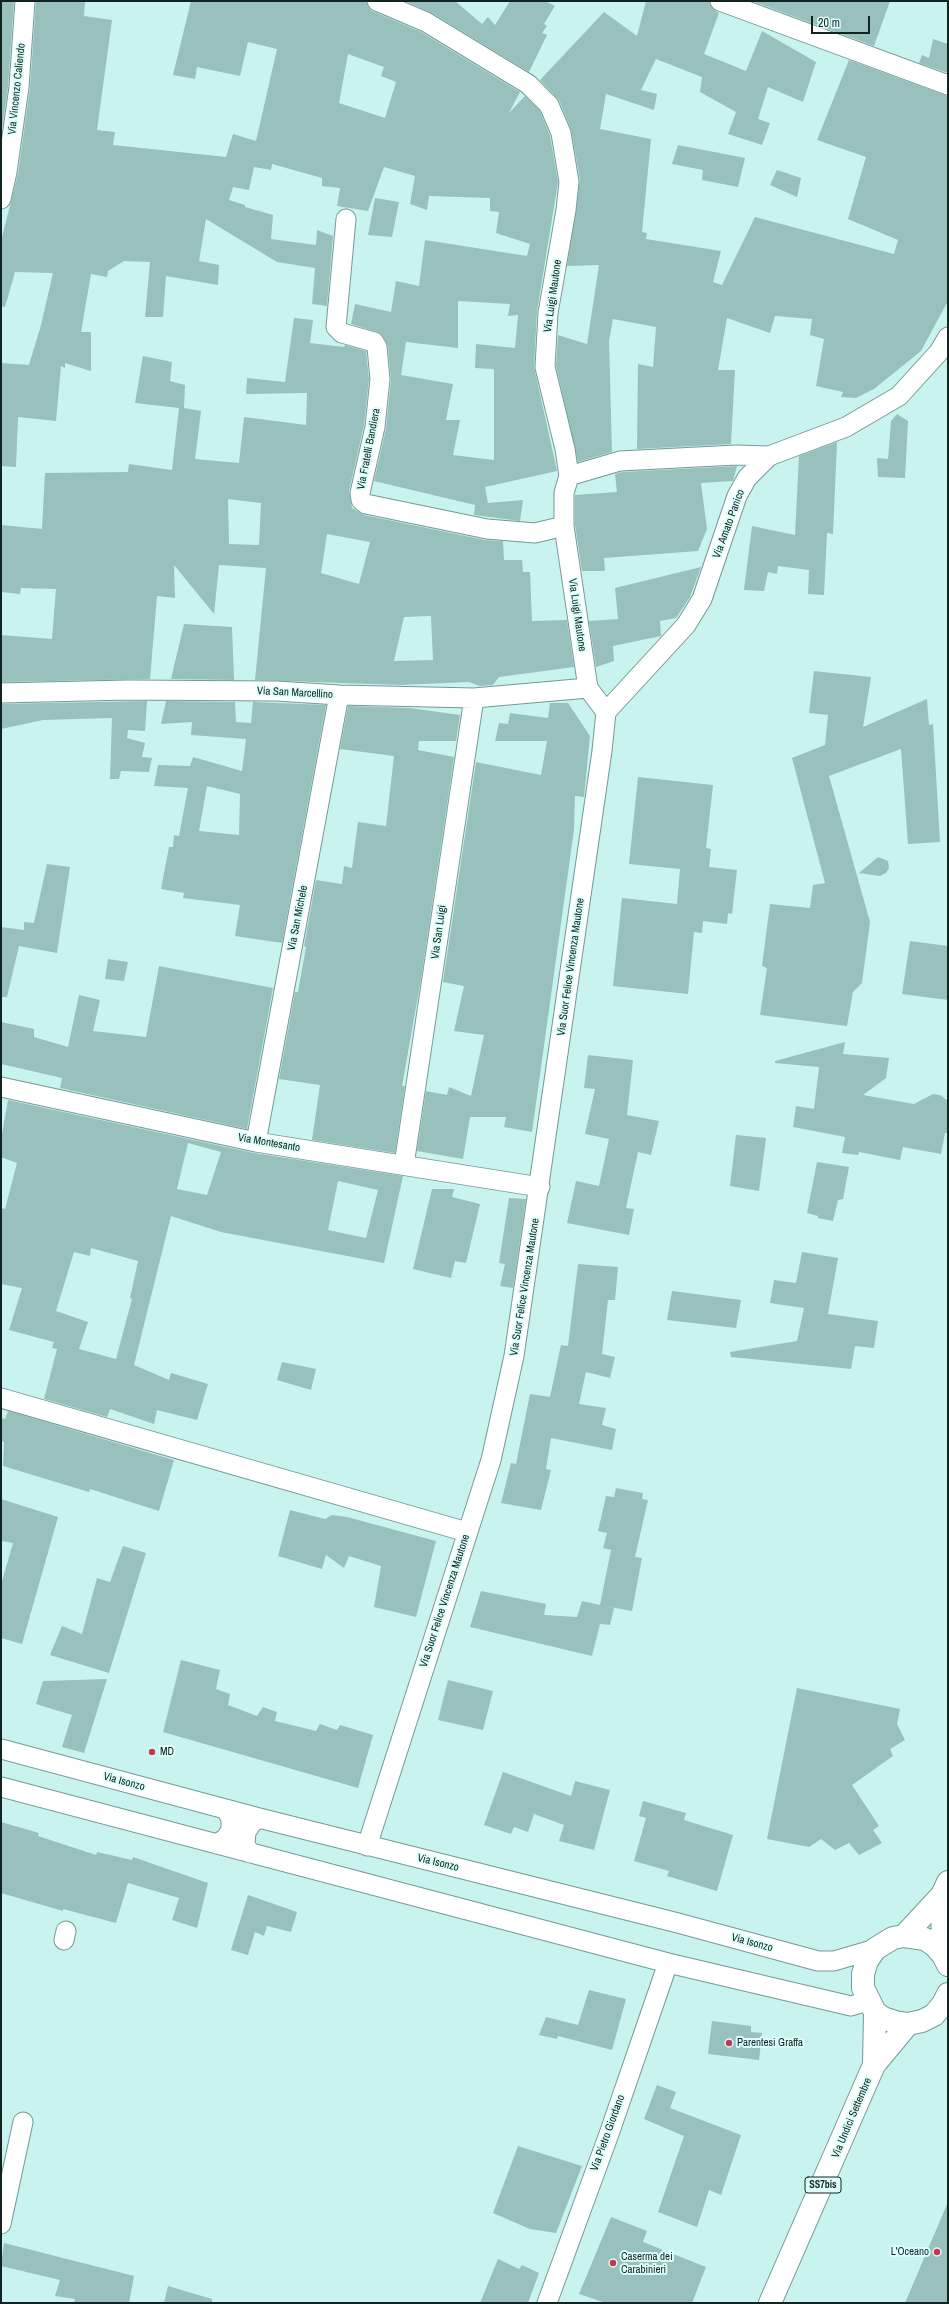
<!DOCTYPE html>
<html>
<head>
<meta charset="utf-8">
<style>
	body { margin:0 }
	#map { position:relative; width:949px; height:2304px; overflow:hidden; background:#c9f3ef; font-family:"Archivo Narrow",sans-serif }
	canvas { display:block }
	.frame { position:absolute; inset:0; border:2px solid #132322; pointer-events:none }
	.scale { position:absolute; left:811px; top:16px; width:59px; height:18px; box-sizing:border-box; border:2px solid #132322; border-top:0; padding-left:5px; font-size:12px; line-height:14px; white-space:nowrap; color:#132322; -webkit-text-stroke:3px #ddfffb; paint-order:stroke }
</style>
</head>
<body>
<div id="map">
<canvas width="949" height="2304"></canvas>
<div class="frame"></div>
<div class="scale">20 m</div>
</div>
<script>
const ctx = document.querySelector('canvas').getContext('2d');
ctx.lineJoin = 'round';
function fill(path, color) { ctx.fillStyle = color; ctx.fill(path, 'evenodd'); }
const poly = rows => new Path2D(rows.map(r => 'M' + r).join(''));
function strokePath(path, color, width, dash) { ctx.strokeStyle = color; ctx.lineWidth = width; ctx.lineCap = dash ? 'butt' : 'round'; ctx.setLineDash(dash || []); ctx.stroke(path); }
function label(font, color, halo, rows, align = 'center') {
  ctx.font = font + ' "Archivo Narrow",sans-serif'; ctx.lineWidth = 4; ctx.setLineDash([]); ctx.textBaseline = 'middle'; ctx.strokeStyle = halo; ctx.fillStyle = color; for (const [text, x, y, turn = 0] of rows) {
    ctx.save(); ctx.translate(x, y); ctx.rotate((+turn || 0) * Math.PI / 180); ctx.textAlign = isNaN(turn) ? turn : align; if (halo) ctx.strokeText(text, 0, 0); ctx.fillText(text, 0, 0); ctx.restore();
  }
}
fill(poly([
	[1,1,14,1,8,86,1,136],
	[36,1,85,1,84,16,112,20,97,130,115,132,113,145,226,157,233,134,256,141,277,49,248,42,240,76,197,67,195,79,173,75,191,1,366,1,368,7,372,11,421,32,520,92,509,113,525,96,540,111,550,136,558,182,537,311,534,367,557,471,485,487,488,503,523,500,520,521,474,515,475,505,374,481,386,429,391,380,388,346,383,336,377,332,351,324,355,304,391,312,396,281,419,286,425,240,527,256,530,244,496,233,499,212,490,211,490,198,429,196,427,210,410,204,415,176,384,167,368,211,337,206,340,188,322,186,322,178,272,164,271,170,254,167,249,190,233,187,229,200,245,205,245,207,273,215,271,239,316,245,317,230,333,236,327,306,312,304,315,268,277,262,206,219,199,261,219,265,218,285,166,276,163,317,145,317,150,262,124,261,108,271,107,277,91,274,81,332,91,332,91,371,65,363,65,368,61,366,56,421,18,417,16,467,1,466,1,363,29,365,41,325,53,273,15,272,5,307,1,306,1,241,18,174,30,88],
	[348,54,384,67,381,76,396,82,385,118,339,103],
	[458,301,510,304,508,316,518,315,515,348,476,344,475,368,494,369,494,460,453,455,460,420,446,420,453,384,401,375,406,342,458,348],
	[405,1,455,1,482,24,488,17,495,25,510,1,545,1,555,6,544,24,547,26,542,33,547,35,529,72,432,13],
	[646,1,709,1,712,8,719,13,704,54,746,71,762,31,816,62,803,102,768,87,758,119,770,123,762,145,728,134,736,112,700,92,702,77,656,59,641,90,657,94,654,110,606,94,600,129,651,139,642,232,647,233,646,239,721,251,713,282,722,285,755,217,894,254,898,240,848,219,866,157,817,140,849,60,948,96,948,301,921,351,874,389,856,398,841,397,843,392,816,386,824,339,810,335,812,319,775,316,770,333,727,318,718,370,735,370,731,444,637,449,638,364,653,367,656,327,613,319,609,341,612,452,578,462,556,366,558,335,587,344,599,265,567,266,580,180,571,129,559,100,540,80,604,12,637,36],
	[752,1,890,1,874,46],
	[933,39,948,44,948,73,919,63,922,55,929,58],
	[678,145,745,158,738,187,702,180,703,170,672,164],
	[777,170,801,178,797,197,770,185],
	[375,198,399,202,392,237,368,235],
	[294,318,313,320,310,343,344,347,345,345,366,351,369,379,364,425,349,491,352,508,364,515,485,540,503,541,504,560,522,560,523,572,530,572,532,621,567,620,574,667,499,677,493,685,480,686,469,682,400,685,255,680,266,568,219,565,214,614,174,565,175,598,157,596,150,679,1,682,1,635,52,639,56,589,21,588,20,594,1,592,1,525,42,529,45,473,128,472,129,464,172,470,179,408,135,403,143,356,172,362,170,381,185,385,184,408,201,411,195,459,239,463,244,417,306,425,307,393,246,394,247,378,285,382],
	[228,499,261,503,259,545,229,544],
	[327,534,370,542,359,584,321,573],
	[431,616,433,660,394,661,404,617],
	[897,414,908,421,905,478,878,477,877,458,888,459,891,421],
	[837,442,833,534,827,533,824,595,808,594,809,570,778,566,777,574,768,572,764,591,744,590,752,526,795,535,799,456],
	[737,466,733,481,701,483,707,529,698,551,604,558,605,571,582,571,575,525,575,495,617,492,615,474,622,472],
	[701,567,690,597,676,618,660,621,661,636,613,646,614,661,596,667,589,621,618,619,615,588],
	[184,624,232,627,234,680,171,679],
	[814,671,871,677,863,727,927,699,929,725,933,724,940,842,908,844,901,749,829,776,870,922,862,983,853,992,847,1026,760,1015,767,968,762,966,770,904,810,908,813,885,825,883,792,758,825,745,828,715,809,713],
	[147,701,145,731,128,730,127,738,145,743,142,757,152,758,149,772,121,771,119,779,110,779,112,718,43,720,1,729,1,704],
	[166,701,235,702,236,722,251,723,253,702,326,705,282,943,235,936,240,905,183,898,184,893,161,889,169,847,173,847,174,835,179,836,188,788,154,786,158,765,190,766,193,757,242,771,246,739,191,735,192,722,161,724],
	[207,786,240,794,239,835,199,831],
	[550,703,568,703,590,736,584,797,575,796,574,830,532,1132,504,1127,506,1117,470,1117,463,1159,417,1151,426,1091,447,1095,449,1087,471,1096,484,1035,454,1031,464,986,443,982,476,762,541,775,547,741,495,741,499,723,508,724,510,713,548,718],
	[348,706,410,708,460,715,456,741,419,741,418,750,454,757,421,979,402,1086,405,1086,395,1153,312,1140,320,1085,279,1079,295,992,298,992,306,947,304,946,316,880,342,884,344,866,352,868,358,822,386,826,394,756,340,749],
	[638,777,713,785,706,848,711,849,709,867,737,870,732,914,728,913,727,924,703,921,702,933,694,932,688,994,613,986,622,898,677,904,680,869,629,864],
	[878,857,888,861,889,868,886,873,880,876,859,873],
	[47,864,70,867,57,953,19,946,7,997,1,997,1,927,24,930,24,922,34,923],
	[910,941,948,946,948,1000,902,994],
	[108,959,128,962,124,981,105,979],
	[159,966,273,988,247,1129,60,1088,62,1078,1,1064,1,1022,34,1029,34,1037,68,1047,79,995,100,1000,93,1031,146,1037],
	[845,1042,843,1054,889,1058,886,1078,863,1095,914,1104,933,1094,940,1095,948,1101,948,1133,945,1133,941,1154,903,1147,900,1160,859,1152,858,1155,842,1153,845,1137,793,1127,796,1106,814,1109,819,1067,775,1063,775,1061],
	[588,1055,633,1060,627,1115,659,1121,651,1155,638,1152,626,1208,634,1209,629,1235,567,1223,576,1181,599,1186,609,1139,585,1134,595,1089,584,1088],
	[8,1100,254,1153,403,1176,384,1263,221,1232,171,1216,134,1365,169,1380,171,1373,208,1384,197,1420,157,1410,154,1424,110,1409,107,1417,44,1399,57,1349,52,1348,54,1342,9,1330,22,1288,1,1284,1,1208,5,1209,17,1163,1,1157,1,1140],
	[188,1143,221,1152,207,1195,177,1189],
	[338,1181,378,1190,366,1238,328,1230],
	[91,1248,138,1261,130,1298,132,1299,116,1359,79,1349,88,1322,56,1311,74,1252,90,1256],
	[736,1135,766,1138,759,1191,730,1186],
	[817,1162,849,1167,843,1199,838,1200,833,1221,818,1218,818,1216,807,1213],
	[432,1189,454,1189,452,1197,480,1204,466,1263,455,1261,451,1278,413,1269],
	[509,1198,526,1199,513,1288,500,1286,505,1264,499,1263],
	[802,1252,838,1258,828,1314,878,1321,874,1348,855,1346,851,1369,731,1357,730,1352,797,1341,804,1308,770,1303,774,1280,796,1283],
	[578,1264,618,1267,615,1300,608,1300,602,1354,615,1357,610,1378,586,1372,579,1404,606,1408,602,1425,616,1429,612,1450,551,1438,546,1469,551,1470,541,1510,501,1503,511,1463,516,1464,530,1394,550,1397,561,1345,568,1346],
	[672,1291,741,1300,736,1328,667,1320],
	[282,1362,316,1369,311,1390,277,1380],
	[8,1411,174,1460,159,1511,90,1489,89,1492,3,1466,4,1442,1,1441,1,1418,5,1419],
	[616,1488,643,1493,642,1499,648,1500,635,1557,642,1558,632,1611,605,1606,614,1608,610,1625,600,1624,592,1656,470,1627,481,1591,546,1604,544,1615,577,1617,582,1601,600,1605,611,1550,603,1548,607,1533,598,1531,606,1496,614,1497],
	[1,1499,58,1517,22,1644,1,1638,1,1585,13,1543,1,1541],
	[290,1510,325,1519,332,1515,347,1517,436,1541,416,1617,374,1607,381,1566,349,1556,344,1568,326,1555,322,1569,278,1556],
	[123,1546,146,1553,109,1673,50,1655,62,1626,82,1634,97,1578,110,1582],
	[181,1660,220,1670,216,1689,230,1694,228,1705,257,1716,263,1707,277,1712,275,1721,316,1731,320,1724,337,1730,340,1725,373,1735,358,1788,163,1732],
	[107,1679,84,1753,62,1747,72,1715,36,1704,43,1681],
	[448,1680,493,1691,483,1730,438,1720],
	[797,1688,900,1709,897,1724,905,1740,890,1749,893,1756,852,1785,879,1826,873,1830,882,1843,859,1855,849,1843,835,1850,821,1839,809,1847,767,1839],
	[503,1772,571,1796,575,1781,610,1790,594,1850,559,1841,564,1825,534,1814,528,1832,514,1827,511,1834,484,1825],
	[643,1801,686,1813,684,1820,733,1835,717,1891,667,1876,669,1871,634,1861,646,1818,639,1816],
	[1,1822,39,1833,38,1836,96,1855,97,1852,132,1860,133,1857,208,1883,197,1928,172,1920,179,1898,128,1883,116,1923,63,1909,63,1911,1,1893],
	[248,1895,297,1912,291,1932,267,1926,264,1936,255,1932,248,1955,231,1950],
	[589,1990,626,1999,612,2050,558,2036,557,2039,539,2035,546,2017,578,2025],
	[712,2021,751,2026,751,2032,762,2033,759,2060,708,2054],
	[657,2085,676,2092,670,2108,741,2135,721,2195,709,2190,697,2227,658,2212,684,2136,644,2119],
	[518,2146,582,2166,556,2233,530,2229,493,2213],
	[948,2202,948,2303,905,2303],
	[611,2217,647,2231,643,2242,706,2267,692,2303,606,2303,579,2294],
	[4,2243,134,2276,129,2303,74,2303,75,2299,55,2296,60,2280,1,2266],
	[498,2259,519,2269,522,2265,539,2273,528,2303,480,2303],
	[168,2286,212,2299,212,2303,164,2303]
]), '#98c1bd');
const minor = poly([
	[377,1,426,22,528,84,549,105,561,133,569,182,566,210,548,313,545,367,565,449,569,476,564,493,564,526,588,688,606,712],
	[720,1,948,85],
	[1,199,7,172,19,87,25,1],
	[346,219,336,327,342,333,374,342,377,347,380,379,375,427,360,493,361,500,366,504,487,529,535,533,564,526],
	[569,476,620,461,736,455,769,456],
	[1,693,127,690,276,691,339,695,474,698,588,688],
	[606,712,686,625,702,599,737,496,747,478,769,456,846,427,899,396,939,352,948,337],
	[1,1087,256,1142,540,1187],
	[256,1142,339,695],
	[404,1165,474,698],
	[1,1398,467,1532],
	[1,1749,259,1818,678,1923,818,1961,834,1961,875,1949],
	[1,1787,668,1963,851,2006,868,2001],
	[216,1844,225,1839,231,1830,231,1819,226,1809],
	[367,1846,491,1460,514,1356,602,751,606,712],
	[250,1853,245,1844,246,1832,252,1823,259,1818],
	[64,1940,66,1931],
	[1,2224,23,2122],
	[547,2303,609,2134,668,1963]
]);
const major = poly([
	[942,1895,943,1955],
	[904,1936,942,1895,948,1882],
	[948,1965,943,1955,935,1946,925,1939,904,1936,893,1938,875,1949,867,1961,863,1974,863,1988,875,2012,883,2018,895,2022,908,2024,922,2021,934,2015,943,2004,948,1994],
	[874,2065,875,2012],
	[770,2303,874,2065,908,2024]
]);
strokePath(minor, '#739a97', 21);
strokePath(major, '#739a97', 24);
strokePath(minor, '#fff', 19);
strokePath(major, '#fff', 22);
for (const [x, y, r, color] of [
	[152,1752,4,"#c83750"],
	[729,2043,4,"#c83750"],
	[937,2252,4,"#c83750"],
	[613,2263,4,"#c83750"]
]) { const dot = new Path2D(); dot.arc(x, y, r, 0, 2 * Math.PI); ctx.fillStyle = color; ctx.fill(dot); strokePath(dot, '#ddfffb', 1.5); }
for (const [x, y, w] of [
	[823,2185,36]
]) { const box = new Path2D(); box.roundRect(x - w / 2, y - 8, w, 16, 3); ctx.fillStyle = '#ddfffb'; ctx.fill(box); strokePath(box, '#132322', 1); }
label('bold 10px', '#132322', null, [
	["SS7bis",823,2185]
]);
label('11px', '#132322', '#ddfffb', [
	["Via Vincenzo Caliendo",17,89,-84],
	["Via Luigi Mautone",553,296,-82],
	["Via Fratelli Bandiera",369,449,-79],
	["Via Amato Panico",729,524,-70],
	["Via Luigi Mautone",577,615,82],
	["Via San Marcellino",295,693,3],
	["Via San Michele",298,918,-79],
	["Via San Luigi",439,932,-82],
	["Via Suor Felice Vincenza Mautone",571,967,-82],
	["Via Montesanto",269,1143,10],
	["Via Suor Felice Vincenza Mautone",525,1287,-81],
	["Via Suor Felice Vincenza Mautone",445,1601,-72],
	["Via Isonzo",124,1782,15],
	["Via Isonzo",438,1863,14],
	["Via Isonzo",752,1943,15],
	["Via Undici Settembre",852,2118,-67],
	["Via Pietro Giordano",608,2133,-70]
]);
label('11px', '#132322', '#ddfffb', [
	["MD",160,1752],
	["Parentesi Graffa",737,2043],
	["L'Oceano",929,2252,"right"],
	["Caserma dei",621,2257],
	["Carabinieri",621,2270]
], 'left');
</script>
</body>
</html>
